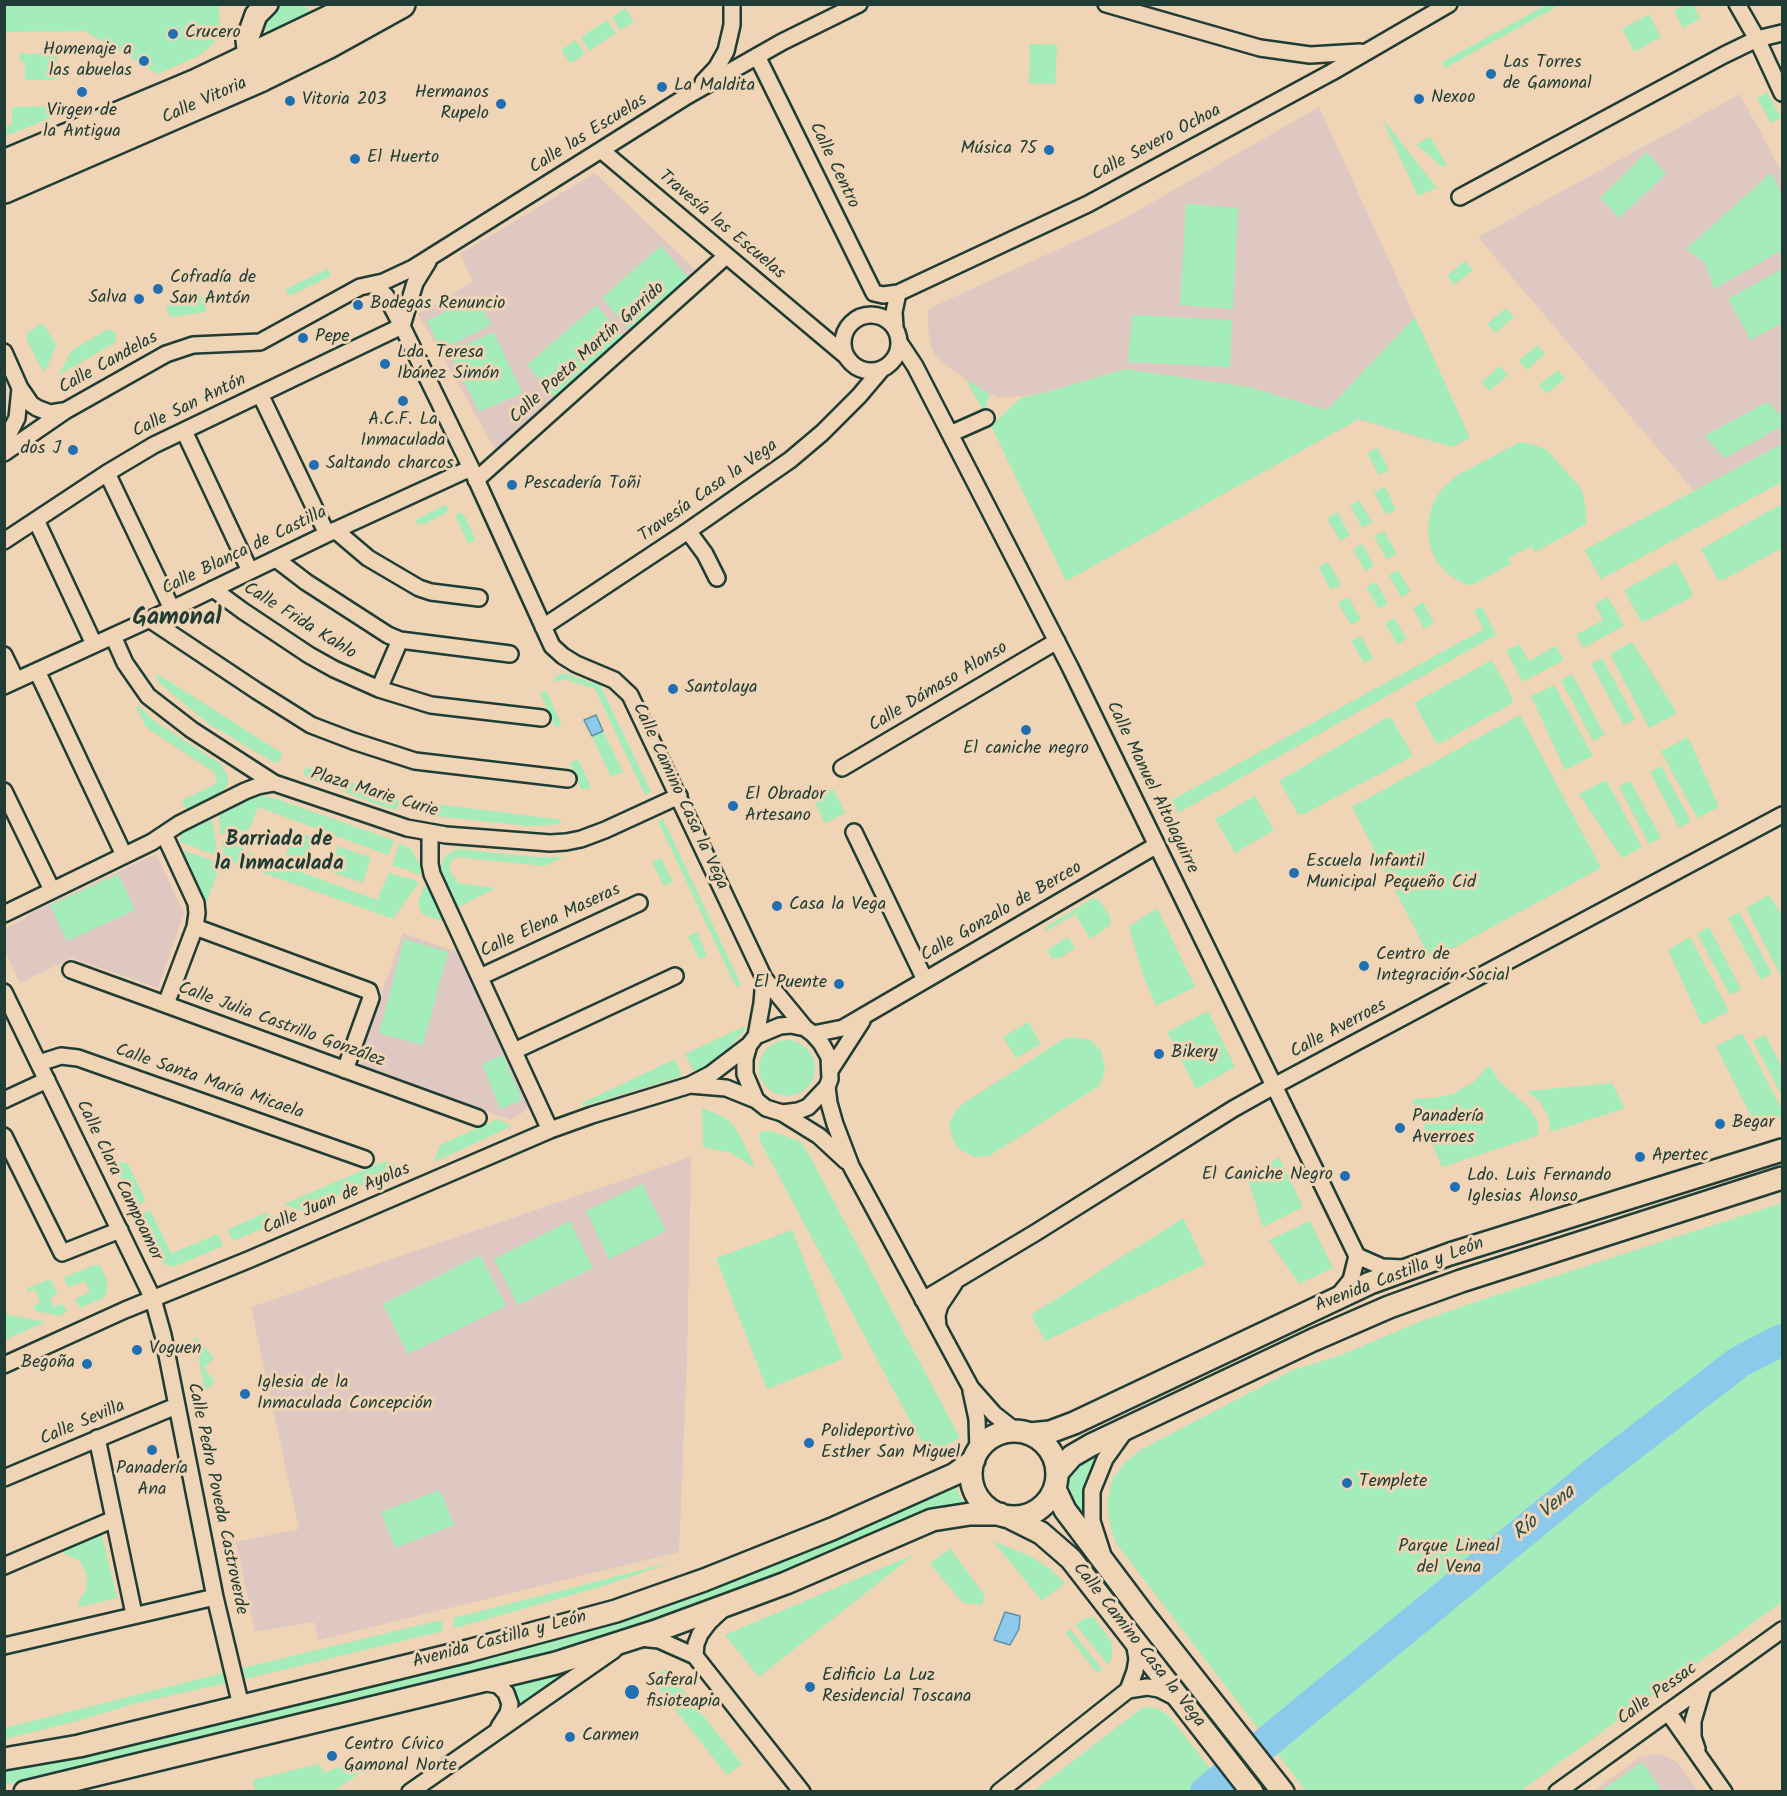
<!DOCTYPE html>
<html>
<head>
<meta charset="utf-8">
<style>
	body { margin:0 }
	#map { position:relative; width:1787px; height:1796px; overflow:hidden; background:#efd4b6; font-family:Kalam,sans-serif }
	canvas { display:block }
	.frame { position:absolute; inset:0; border:6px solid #1f3d34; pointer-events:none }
</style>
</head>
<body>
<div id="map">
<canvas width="1787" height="1796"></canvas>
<div class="frame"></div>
</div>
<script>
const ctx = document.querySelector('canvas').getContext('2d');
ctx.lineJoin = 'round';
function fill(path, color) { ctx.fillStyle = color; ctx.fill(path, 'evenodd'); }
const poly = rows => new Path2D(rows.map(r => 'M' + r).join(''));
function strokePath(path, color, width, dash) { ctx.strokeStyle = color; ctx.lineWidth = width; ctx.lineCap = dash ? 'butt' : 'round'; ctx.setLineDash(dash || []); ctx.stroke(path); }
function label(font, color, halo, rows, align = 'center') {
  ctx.font = font + ' Kalam,sans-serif'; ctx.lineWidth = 6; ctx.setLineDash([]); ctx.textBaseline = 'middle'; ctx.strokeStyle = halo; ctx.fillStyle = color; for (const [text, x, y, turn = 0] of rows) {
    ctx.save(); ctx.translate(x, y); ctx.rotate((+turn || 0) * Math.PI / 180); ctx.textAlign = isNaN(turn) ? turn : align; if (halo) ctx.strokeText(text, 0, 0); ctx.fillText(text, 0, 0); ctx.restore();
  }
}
fill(poly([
	[1740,94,1782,173,1782,444,1694,491,1478,237],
	[1319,107,1470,438,1452,447,1248,387,1125,369,1044,393,1001,398,990,394,966,380,936,357,931,347,928,329,928,309,1118,222],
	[595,173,701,275,498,454,418,314,473,282,460,254],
	[156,854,184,913,158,988,72,958,20,983,5,951,5,929,27,917,27,915],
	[403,933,457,952,531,1107,511,1120,362,1066,358,1059],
	[691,1157,687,1359,679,1552,319,1640,314,1622,255,1632,236,1542,299,1529,251,1307],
	[1654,1754,1663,1755,1677,1762,1698,1791,1593,1792,1639,1758]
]), '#dfc8c1');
fill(poly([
	[1548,4,1560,5,1445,68,1442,62],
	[1686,4,1693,5,1700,19,1683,28,1674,11],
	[4,5,219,5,220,34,211,46,198,56,158,74,85,31,5,32],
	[284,5,300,5,307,8,313,15,268,36,265,23,270,12],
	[625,8,634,22,620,30,612,17],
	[1649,14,1661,37,1634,52,1622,29],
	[607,20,616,33,589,51,581,37],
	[576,40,585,54,570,63,561,50],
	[1030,44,1057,45,1055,84,1029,83],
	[57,53,57,80,25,80,25,62,20,62,19,54],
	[1767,92,1781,118,1771,123,1757,98],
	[83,106,5,136,5,126,12,125,12,107],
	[1381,117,1437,188,1418,196],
	[1430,137,1447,165,1442,167,1416,144],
	[1647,152,1666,174,1619,218,1600,198],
	[1771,173,1782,194,1782,250,1714,289,1705,263,1686,249],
	[1186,204,1238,208,1233,309,1180,305],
	[661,246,690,279,630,331,602,298],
	[1465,261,1473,270,1454,285,1447,276],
	[328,269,331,276,289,296,286,289],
	[1782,269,1782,323,1751,340,1728,299],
	[196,290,205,300,207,306,205,312,172,317,170,316,166,309,167,306],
	[476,296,491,325,441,350,427,321],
	[596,305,624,337,555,397,527,365],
	[1506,308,1514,317,1495,333,1487,324],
	[1132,315,1232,320,1230,367,1128,362],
	[1415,317,1470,438,1452,447,1359,419,1066,581,991,426,1022,397,1044,393,1125,369,1248,387,1327,410],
	[41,324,45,326,56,345,48,365,43,372,26,338,27,333],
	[108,329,116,333,116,342,59,375,71,351],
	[494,332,522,393,479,412,450,352],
	[1537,345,1545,354,1527,370,1519,361],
	[1500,366,1508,375,1489,391,1482,382],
	[1558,370,1565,379,1546,394,1539,385],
	[966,380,990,394,984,412],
	[1767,402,1782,416,1782,426,1725,458,1704,436],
	[1520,442,1535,445,1547,450,1579,486,1583,495,1586,509,1586,524,1535,552,1531,546,1509,558,1511,564,1474,584,1467,585,1449,575,1437,562,1431,549,1428,535,1429,517,1433,503,1441,490,1456,476],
	[1782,444,1782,482,1601,579,1584,550],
	[1377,448,1389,470,1379,475,1367,453],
	[1385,487,1396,509,1386,515,1374,492],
	[1359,500,1372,522,1363,528,1350,506],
	[1782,504,1782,548,1725,579,1720,580,1717,578,1701,549],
	[445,505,449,508,446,513,422,525,415,522,417,519],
	[459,512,464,515,476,541,468,543,456,517],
	[1337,512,1350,535,1340,541,1327,518],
	[1384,531,1397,554,1387,559,1374,536],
	[1362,544,1374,566,1365,571,1353,549],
	[1328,562,1341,584,1331,590,1318,567],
	[1676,562,1692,591,1692,597,1645,621,1641,621,1624,590],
	[1398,570,1411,592,1401,597,1389,575],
	[1376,582,1388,604,1379,609,1366,587],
	[1348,597,1361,619,1351,625,1338,603],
	[1608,597,1624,626,1583,648,1576,635,1603,620,1595,604],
	[1423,602,1434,623,1424,629,1413,608],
	[1482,607,1496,635,1178,813,1172,800,1484,629,1474,610],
	[1394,618,1407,639,1397,644,1385,623],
	[1361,636,1373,658,1364,663,1351,641],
	[1632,642,1676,711,1676,714,1649,728,1610,654],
	[1519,644,1529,661,1556,646,1564,660,1523,682,1506,651],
	[1602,658,1635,719,1624,725,1591,664],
	[1492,660,1513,699,1511,704,1439,744,1435,741,1414,703],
	[156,673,282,753,278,763,275,763,209,724,163,686,158,681],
	[564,673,600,685,651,792,645,795,595,689,564,679,556,682,554,677],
	[1572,674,1605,735,1593,741,1561,680],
	[1554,685,1593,756,1565,770,1531,696],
	[546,690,561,723,560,727,555,726,540,693],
	[138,705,154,721,221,764,228,777,228,783,223,792,186,810,182,800,214,785,217,779,214,772,146,727,136,706],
	[1520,715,1601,868,1431,960,1352,807],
	[1390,716,1412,754,1411,757,1304,814,1298,814,1279,781],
	[603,731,623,772,611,777,592,736],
	[1688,737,1719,807,1697,818,1661,751],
	[578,759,590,785,590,789,581,789,570,763],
	[1661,766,1691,821,1679,828,1650,772],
	[306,767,398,799,399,800,397,809,395,810,373,803,305,776,303,775],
	[1606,780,1642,847,1622,858,1579,794],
	[1630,780,1661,838,1649,844,1619,787],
	[833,789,845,813,825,823,813,799],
	[258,796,271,797,393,840,394,843,388,855,258,807,249,830,223,834,220,833,219,814],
	[1255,796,1274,830,1235,853,1215,819],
	[419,802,555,819,560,819,561,824,527,826,418,814,416,806],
	[212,819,218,856,180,842,181,835,185,831],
	[663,819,741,985,736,987,658,821],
	[294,831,313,837,304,863,286,856],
	[246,836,243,851,377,900,389,873,417,881,418,884,393,919,224,859,222,841],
	[401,844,411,849,421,867,421,875,392,865,399,845],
	[338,846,371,858,363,883,329,871],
	[458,849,536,857,564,857,544,866,456,857,451,862,449,869,458,883,496,888,458,907,442,872,442,866,445,856],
	[185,851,219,863,220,865,207,902,205,902,183,853],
	[661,858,673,882,664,886,652,862],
	[118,874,135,910,67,941,50,905],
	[424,886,428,887,443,920,441,921,422,914,418,902],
	[1769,895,1782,916,1782,978,1746,908],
	[1093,898,1099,900,1110,917,1111,922,1109,926,1090,939,1075,914,1046,931,1044,928],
	[1157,908,1195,987,1156,1006,1143,975,1129,927],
	[1739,912,1772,974,1761,980,1728,918],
	[1709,927,1741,989,1730,995,1697,933],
	[697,932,707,956,699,959,688,936],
	[1068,937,1075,948,1060,958,1052,958,1047,950],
	[1690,937,1729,1011,1702,1025,1668,950],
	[404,939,448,952,423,1045,379,1033],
	[1208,1011,1235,1067,1196,1089,1167,1032],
	[1028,1022,1041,1044,1016,1058,1003,1037],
	[743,1027,746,1029,721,1057,702,1069,694,1072,685,1054],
	[1742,1033,1782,1110,1782,1117,1756,1126,1716,1046],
	[1765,1035,1782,1067,1782,1096,1753,1041],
	[1071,1037,1090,1040,1101,1051,1105,1067,1103,1077,1099,1086,989,1156,975,1157,960,1150,953,1140,949,1123,954,1114,961,1105,1062,1040],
	'759 1068a28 28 0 1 1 56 0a28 28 0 1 1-56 0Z',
	[503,1055,522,1100,500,1109,482,1064],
	[675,1059,682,1076,584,1106,582,1103],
	[1489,1065,1498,1080,1528,1107,1537,1120,1539,1135,1442,1167,1412,1099,1435,1098,1453,1094,1475,1081],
	[1612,1083,1625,1108,1551,1132,1548,1116,1539,1101,1527,1091],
	[702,1108,724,1117,733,1125,743,1141,755,1168,731,1153,703,1147],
	[497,1119,512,1126,434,1162,440,1145],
	[762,1131,771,1131,801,1142,808,1153,960,1438,928,1454,761,1143,759,1136],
	[1279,1157,1303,1207,1263,1227,1247,1177],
	[112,1160,128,1164,146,1201,135,1206],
	[385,1161,404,1167,301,1211,284,1204],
	[642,1184,666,1231,609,1259,586,1211],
	[1782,1203,1782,1602,1520,1791,1306,1791,1116,1543,1110,1525,1107,1505,1112,1480,1126,1461,1142,1449,1293,1370,1341,1355,1421,1321,1484,1299],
	[150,1210,170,1251,172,1253,218,1234,223,1246,175,1266,168,1266,162,1262,139,1215],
	[265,1213,282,1220,233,1241,227,1230],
	[1183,1218,1205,1264,1045,1341,1031,1315],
	[570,1221,593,1268,518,1305,494,1259],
	[1310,1221,1333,1268,1299,1284,1269,1240],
	[792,1230,843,1359,767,1389,716,1258],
	[480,1255,506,1306,408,1354,383,1304],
	[95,1265,99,1265,102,1269,107,1280,107,1292,103,1298,80,1308,75,1299,90,1292,85,1281,68,1287,64,1277],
	[50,1279,58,1294,50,1298,54,1307,63,1304,67,1312,59,1316,36,1311,33,1306,40,1303,35,1289,27,1292,26,1289],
	[4,1314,5,1314,45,1322,5,1340],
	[194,1335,214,1358,204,1368,215,1382,205,1391],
	[1100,1453,1087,1476,1082,1513,1069,1496,1068,1489,1070,1474,1085,1461],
	[958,1484,957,1488,959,1496,965,1502,927,1511,764,1581,584,1643,508,1664,5,1785,4,1772,546,1641,622,1616],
	[440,1490,454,1525,395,1548,381,1512],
	[101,1532,117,1598,79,1607,78,1602,86,1590,87,1575,80,1561,65,1554,63,1548],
	[993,1541,1030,1556,1050,1569,1065,1583,1042,1601],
	[950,1548,985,1596,982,1605,963,1603,930,1564],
	[915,1554,759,1677,725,1635],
	[673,1562,603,1586,455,1628,453,1618],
	[1093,1617,1110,1639,1112,1645,1112,1657,1108,1665,1076,1625,1083,1619],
	[441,1620,443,1631,245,1679,243,1668],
	[1070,1629,1102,1669,1097,1673,1066,1633],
	[590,1661,519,1709,513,1684],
	[666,1669,742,1764,727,1775,650,1678],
	[223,1673,226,1683,133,1704,84,1719,5,1739,5,1728],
	[1149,1707,1156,1708,1168,1715,1228,1791,1034,1791,1142,1708],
	[377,1761,334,1791,255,1791,253,1780,318,1764,325,1773,336,1768],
	[1642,1762,1662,1791,1601,1791]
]), '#a4ecb9');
const water = poly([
	[596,715,603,731,592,736,584,720,596,715],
	[1005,1612,1020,1616,1019,1629,1010,1645,994,1640,1005,1612]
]);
fill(water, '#8ccaec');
strokePath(water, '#6092a2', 1.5);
strokePath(poly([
	[1206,1792,1594,1474,1739,1362,1782,1340]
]), '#8ccaec', 32);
const street = poly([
	[1106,4,1260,48,1310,55,1360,52],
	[1737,4,1757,39,1782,93],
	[757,56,874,293],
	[703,82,717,67,726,51,732,25,732,4],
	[601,150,846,356],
	[1460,197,1724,55,1757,39,1782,33],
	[374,285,386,296,402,326,471,468,552,646,563,656,576,664,614,680,630,695,764,978,805,1028],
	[874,293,883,295,898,293,1088,204,1332,72,1449,4],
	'843 343a28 28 0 1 1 56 0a28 28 0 1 1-56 0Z',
	[402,326,415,283,428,262],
	[895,327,894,312,898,293],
	[899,342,915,366,1070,667,1357,1256,1351,1280,1338,1296],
	[4,352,20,388,31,404,37,408,50,413,63,411],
	[260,394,327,534],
	[184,431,250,571],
	[950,434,986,418],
	[4,443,17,418,20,388],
	[4,453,65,411,166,354,193,345,260,342,360,287,383,282,413,268,687,96,782,42,859,4],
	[107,473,172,609],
	[476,480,726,256],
	[36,520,94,644],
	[335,530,368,558,419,588,431,592,479,598],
	[688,531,705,554,717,578],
	[4,541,107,473,154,445,402,326],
	[276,559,306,582,388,635,400,640,510,654],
	[213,589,243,611,309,655,334,669,379,689,431,705,542,718],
	[149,619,257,691,311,725,353,741,415,761,568,779],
	[543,627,688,531,790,460,822,433,859,396,881,370],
	[113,636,125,663,148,696,192,730,274,783,407,828,446,835,550,843,566,842,581,839,605,830,679,796],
	[4,655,16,680],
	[37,671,124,855],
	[4,686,172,609,327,534,471,468],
	[379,689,400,640],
	[842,768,1057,641],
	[4,791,52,890],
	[854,832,925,980],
	[430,833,430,864,432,874,550,1130],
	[164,834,196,903,197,913,195,927,166,1004],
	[4,914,152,842,179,824,245,791,258,786,274,783],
	[195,927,369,991,371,998,345,1070],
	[71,970,478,1118],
	[480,977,639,903],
	[4,992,153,1299,163,1335,215,1597,241,1706],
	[791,1025,805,1028,813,1034,821,1043,829,1057,830,1079,827,1087,808,1107,798,1111,782,1113,766,1108,756,1100,745,1074,745,1059,749,1045,756,1036,780,1026,791,1025],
	[813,1034,843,1028,1157,845],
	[756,1036,762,1003,764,978],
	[514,1051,675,976],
	[39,1063,61,1056,78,1058,365,1159],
	[831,1069,862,1021],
	[690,1085,726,1088,756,1100],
	[827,1087,829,1103,835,1124,851,1166,971,1388,994,1414,1017,1432],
	[4,1100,47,1080],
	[782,1113,819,1136,846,1161],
	[4,1136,62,1253,120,1230],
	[1357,1256,1382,1267,1403,1268],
	[923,1300,1035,1233,1233,1109,1274,1086,1782,815],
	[938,1327,937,1315,940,1305,954,1284],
	[4,1365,125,1310,248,1260,550,1130,592,1115,690,1085,711,1074,749,1045],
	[971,1391,977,1419,978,1451],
	[97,1438,134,1614],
	[4,1478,176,1406],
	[1102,1552,1092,1521,1092,1491,1105,1459,1125,1431],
	[4,1566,114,1519],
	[640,1638,659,1640,695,1656,802,1792],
	[4,1646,215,1597],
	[695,1656,696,1644,700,1634,709,1622,723,1609],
	[481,1682,498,1685,506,1693,510,1704,508,1713,499,1727],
	[1128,1690,1135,1671,1137,1659,1134,1641],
	[1668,1712,1724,1792],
	[1697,1749,1693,1737,1693,1721,1703,1687],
	[410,1792,614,1650],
	[999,1792,1128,1690,1147,1687,1159,1689,1177,1698],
	[1557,1792,1782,1630]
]);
const secondary = poly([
	[256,71,249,59,247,40,256,15,267,4],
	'971 1474a43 43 0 1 1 86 0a43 43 0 1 1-86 0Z',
	[1030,1434,1050,1432,1074,1423,1370,1283,1450,1254,1782,1150],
	[1057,1473,1072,1456,1091,1445,1313,1340,1389,1307,1461,1281,1782,1178],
	[1055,1489,1065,1510,1144,1615,1283,1792],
	[1009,1517,1041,1533,1071,1559,1252,1792],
	[4,1759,79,1746,468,1651,616,1611,704,1580,832,1529,955,1474,974,1460],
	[25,1792,556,1663,653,1632,732,1603,786,1583,932,1520,970,1514,1000,1514]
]);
const highway = poly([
	[4,164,197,83,362,4],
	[4,189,262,77,327,45,401,4]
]);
strokePath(street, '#1f3d34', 20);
strokePath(secondary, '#1f3d34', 26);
strokePath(highway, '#1f3d34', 32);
strokePath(street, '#efd4b6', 15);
strokePath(secondary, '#efd4b6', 21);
strokePath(highway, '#efd4b6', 27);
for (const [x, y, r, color] of [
	[173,34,6,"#1f6fb2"],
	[144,61,6,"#1f6fb2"],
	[1491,74,6,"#1f6fb2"],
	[662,87,6,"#1f6fb2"],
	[82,92,6,"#1f6fb2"],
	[1419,99,6,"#1f6fb2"],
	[290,101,6,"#1f6fb2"],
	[501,104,6,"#1f6fb2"],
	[1049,150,6,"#1f6fb2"],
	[355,159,6,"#1f6fb2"],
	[158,289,6,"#1f6fb2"],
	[139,299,6,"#1f6fb2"],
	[358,305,6,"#1f6fb2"],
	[303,338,6,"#1f6fb2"],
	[385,364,6,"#1f6fb2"],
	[403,401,6,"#1f6fb2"],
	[73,450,6,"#1f6fb2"],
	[314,465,6,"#1f6fb2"],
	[512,485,6,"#1f6fb2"],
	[673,689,6,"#1f6fb2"],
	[1026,730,6,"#1f6fb2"],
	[733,806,6,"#1f6fb2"],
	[1294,873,6,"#1f6fb2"],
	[777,906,6,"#1f6fb2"],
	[1364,966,6,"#1f6fb2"],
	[839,984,6,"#1f6fb2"],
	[1159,1054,6,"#1f6fb2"],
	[1720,1124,6,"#1f6fb2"],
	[1400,1128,6,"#1f6fb2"],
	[1640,1157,6,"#1f6fb2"],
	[1345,1176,6,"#1f6fb2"],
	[1455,1187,6,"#1f6fb2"],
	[137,1350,6,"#1f6fb2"],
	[87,1364,6,"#1f6fb2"],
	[245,1394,6,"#1f6fb2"],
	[809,1443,6,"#1f6fb2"],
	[152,1450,6,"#1f6fb2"],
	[1347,1483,6,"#1f6fb2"],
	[810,1687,6,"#1f6fb2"],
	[632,1692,8,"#1f6fb2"],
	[570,1737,6,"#1f6fb2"],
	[332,1756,6,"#1f6fb2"]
]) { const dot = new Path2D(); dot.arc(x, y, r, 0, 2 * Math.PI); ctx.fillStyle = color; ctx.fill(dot); strokePath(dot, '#efd4b6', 2); }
label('18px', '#1f3d34', '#efd4b6', [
	["Crucero",185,34],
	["Homenaje a",132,51,"right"],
	["las abuelas",132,72,"right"],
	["Las Torres",1503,64],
	["de Gamonal",1503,85],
	["La Maldita",674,87],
	["Hermanos",489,94,"right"],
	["Rupelo",489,115,"right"],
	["Nexoo",1431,99],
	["Vitoria 203",302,101],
	["Virgen de",82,112,"center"],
	["la Antigua",82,133,"center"],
	["Música 75",1037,150,"right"],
	["El Huerto",367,159],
	["Cofradía de",170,279],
	["San Antón",170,300],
	["Salva",127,299,"right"],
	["Bodegas Renuncio",370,305],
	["Pepe",315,338],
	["Lda. Teresa",397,354],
	["Ibánez Simón",397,375],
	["A.C.F. La",403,421,"center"],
	["Inmaculada",403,442,"center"],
	["dos J",61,450,"right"],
	["Saltando charcos",326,465],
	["Pescadería Toñi",524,485],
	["Santolaya",685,689],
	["El caniche negro",1026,750,"center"],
	["El Obrador",745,796],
	["Artesano",745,817],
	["Escuela Infantil",1306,863],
	["Municipal Pequeño Cid",1306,884],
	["Casa la Vega",789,906],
	["Centro de",1376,956],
	["Integración Social",1376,977],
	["El Puente",827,984,"right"],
	["Bikery",1171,1054],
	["Panadería",1412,1118],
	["Averroes",1412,1139],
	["Begar",1732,1124],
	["Apertec",1652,1157],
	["El Caniche Negro",1333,1176,"right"],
	["Ldo. Luis Fernando",1467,1177],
	["Iglesias Alonso",1467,1198],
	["Voguen",149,1350],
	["Begoña",75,1364,"right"],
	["Iglesia de la",257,1384],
	["Inmaculada Concepción",257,1405],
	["Polideportivo",821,1433],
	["Esther San Miguel",821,1454],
	["Panadería",152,1470,"center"],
	["Ana",152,1491,"center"],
	["Templete",1359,1483],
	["Edificio La Luz",822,1677],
	["Residencial Toscana",822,1698],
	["Saferal",646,1682],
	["fisioteapia",646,1703],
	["Carmen",582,1737],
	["Centro Cívico",344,1746],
	["Gamonal Norte",344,1767]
], 'left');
label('18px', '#1f3d34', '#efd4b6', [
	["Calle Vitoria",205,102,-24],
	["Calle las Escuelas",589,135,-32],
	["Calle Severo Ochoa",1157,144,-28],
	["Calle Centro",833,166,64],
	["Travesía las Escuelas",721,226,40],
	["Calle Poeta Martín Garrido",588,354,-42],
	["Calle Candelas",109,364,-29],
	["Calle San Antón",190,407,-26],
	["Travesía Casa la Vega",709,492,-35],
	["Calle Blanca de Castilla",245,552,-26],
	["Calle Frida Kahlo",299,622,32],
	["Calle Dámaso Alonso",939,688,-31],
	["Calle Manuel Altolaguirre",1151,788,64],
	["Plaza Marie Curie",374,794,17],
	["Calle Camino Casa la Vega",679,797,65],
	["Calle Gonzalo de Berceo",1002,913,-30],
	["Calle Elena Maseras",551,922,-25],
	["Calle Julia Castrillo González",281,1026,20],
	["Calle Averroes",1339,1030,-28],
	["Calle Santa María Micaela",209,1083,19],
	["Calle Clara Campoamor",118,1181,64],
	["Calle Juan de Ayolas",337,1200,-23],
	["Avenida Castilla y León",1400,1276,-21],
	["Calle Sevilla",83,1424,-23],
	["Calle Pedro Poveda Castroverde",216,1499,78],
	["Avenida Castilla y León",500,1641,-15],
	["Calle Camino Casa la Vega",1138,1646,52],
	["Calle Pessac",1658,1695,-36]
]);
label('18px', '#26463b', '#efd4b6', [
	["Parque Lineal",1449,1548],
	["del Vena",1449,1569]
]);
label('italic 20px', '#2a4b46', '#efd4b6', [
	["Río Vena",1545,1514,-39]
]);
label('bold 21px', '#1f3d34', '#efd4b6', [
	["Barriada de",279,841],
	["la Inmaculada",279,865]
]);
label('bold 24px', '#1f3d34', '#efd4b6', [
	["Gamonal",177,620]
]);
</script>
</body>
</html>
